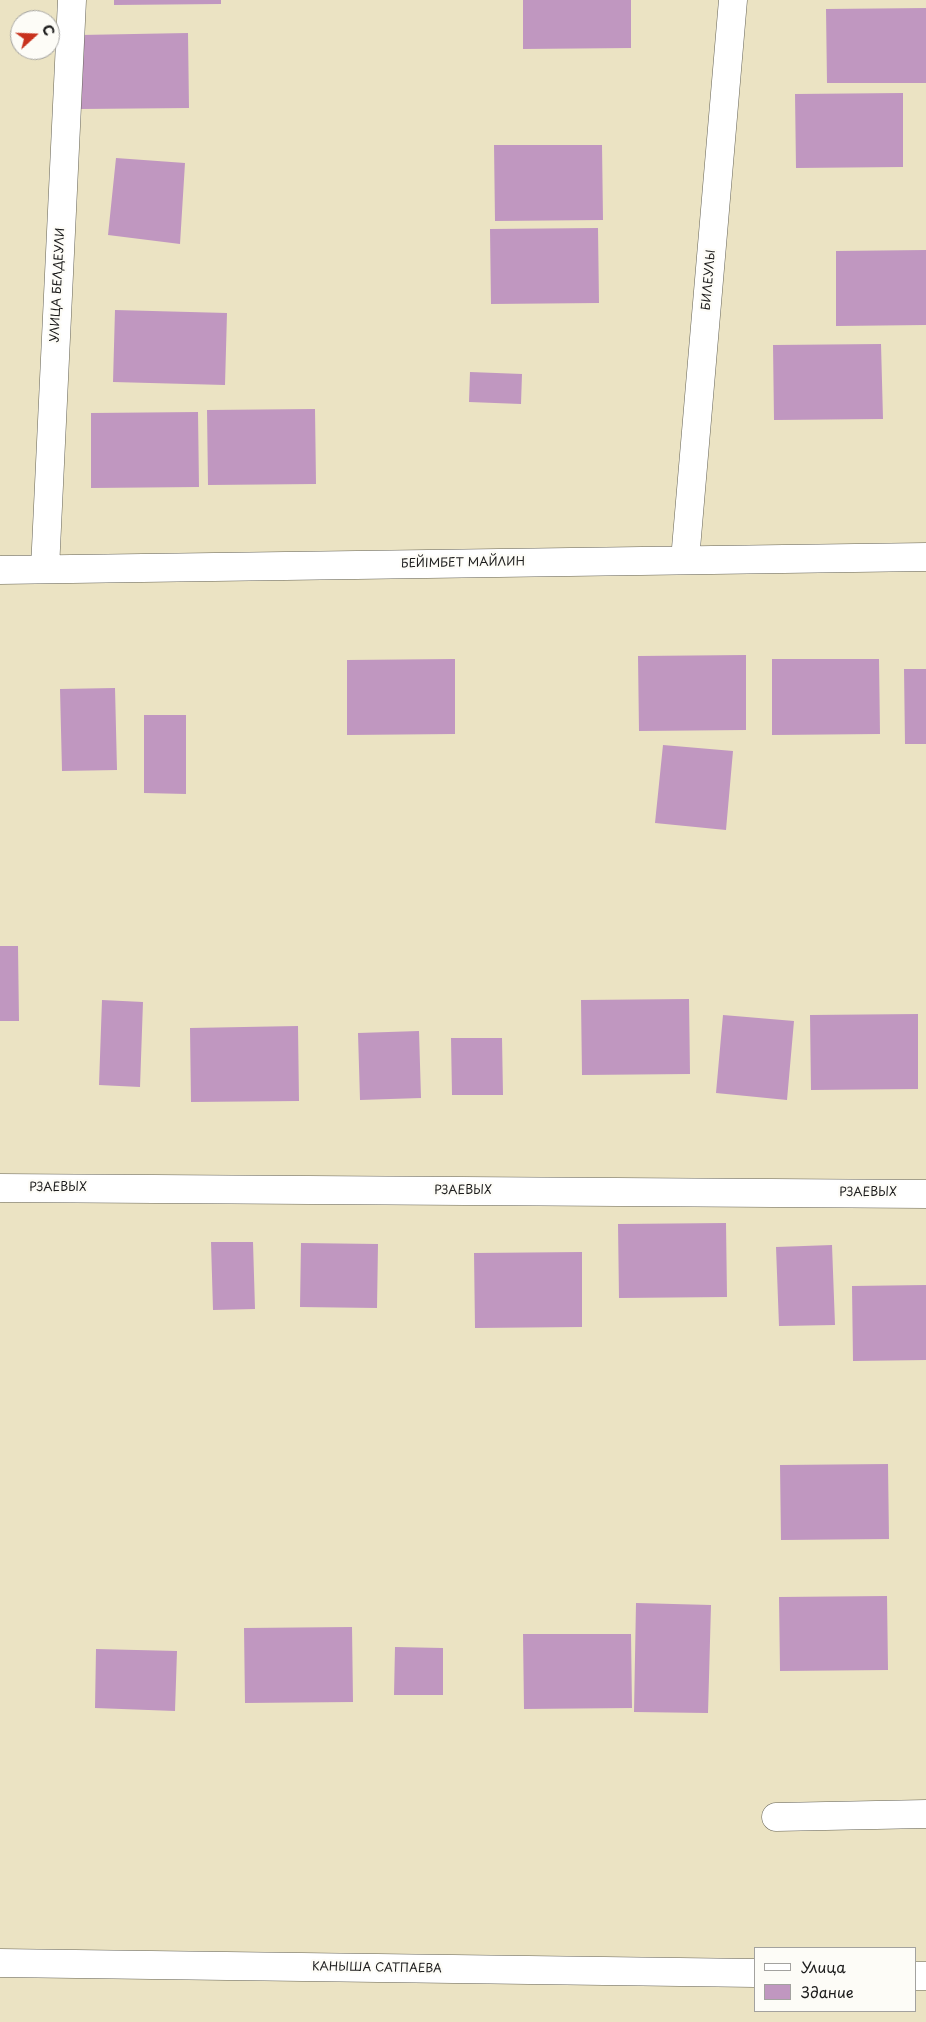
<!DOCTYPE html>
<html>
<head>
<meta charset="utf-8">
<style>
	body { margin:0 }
	#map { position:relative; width:926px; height:2022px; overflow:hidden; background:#ebe3c3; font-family:"Playpen Sans",sans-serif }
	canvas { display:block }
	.legend { position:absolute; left:754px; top:1947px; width:162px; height:65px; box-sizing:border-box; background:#fdfcf7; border:1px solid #a3a29f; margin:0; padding:6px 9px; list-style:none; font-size:15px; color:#1c1c1c }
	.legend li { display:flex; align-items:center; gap:10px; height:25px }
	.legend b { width:25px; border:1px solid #a3a29f }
	.north { position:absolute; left:10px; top:10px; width:50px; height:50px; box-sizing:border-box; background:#fdfcf7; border:1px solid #a3a29f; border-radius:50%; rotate:70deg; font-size:14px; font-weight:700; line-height:20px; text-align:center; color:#1c1c1c }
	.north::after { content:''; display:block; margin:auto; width:18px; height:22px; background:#c8321e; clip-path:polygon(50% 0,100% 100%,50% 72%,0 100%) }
</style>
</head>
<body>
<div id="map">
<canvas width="926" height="2022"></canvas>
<ul class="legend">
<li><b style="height:6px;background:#fff"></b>Улица</li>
<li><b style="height:14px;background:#c097c0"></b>Здание</li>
</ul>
<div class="north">С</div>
</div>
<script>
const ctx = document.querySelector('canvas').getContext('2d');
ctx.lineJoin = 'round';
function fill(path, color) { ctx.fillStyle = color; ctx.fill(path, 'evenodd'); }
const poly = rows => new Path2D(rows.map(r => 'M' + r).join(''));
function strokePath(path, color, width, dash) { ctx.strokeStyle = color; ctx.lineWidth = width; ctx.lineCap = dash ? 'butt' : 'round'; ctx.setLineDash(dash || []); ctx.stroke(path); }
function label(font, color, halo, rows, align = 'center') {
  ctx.font = font + ' "Playpen Sans",sans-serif'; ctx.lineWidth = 4.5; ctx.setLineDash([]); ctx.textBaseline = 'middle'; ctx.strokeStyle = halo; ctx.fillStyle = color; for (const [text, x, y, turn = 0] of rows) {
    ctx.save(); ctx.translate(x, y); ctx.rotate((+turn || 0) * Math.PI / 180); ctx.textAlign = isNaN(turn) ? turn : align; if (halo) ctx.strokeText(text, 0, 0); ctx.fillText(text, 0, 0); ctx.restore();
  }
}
fill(poly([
	[114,0,221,0,221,4,114,5],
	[523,0,631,0,631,48,523,49],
	[926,8,926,83,827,83,826,9],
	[188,33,189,108,81,109,80,35],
	[903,93,903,167,796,168,795,94],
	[494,145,602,145,603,220,495,221],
	[116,158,185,163,180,244,108,235],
	[598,228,599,303,491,304,490,229],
	[926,250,926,325,836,326,836,251],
	[115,310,227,313,225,385,113,382],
	[881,344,883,419,774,420,773,345],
	[470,372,522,374,521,404,469,402],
	[315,409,316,484,208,485,207,410],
	[198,412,199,487,91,488,91,413],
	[746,655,746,730,639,731,638,656],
	[455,659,455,734,347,735,347,660],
	[772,659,879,659,880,734,772,735],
	[904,669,926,669,926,744,905,744],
	[115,688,117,770,62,771,60,689],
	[144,715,186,715,186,794,144,793],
	[663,745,733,751,726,830,655,823],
	[0,946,18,946,19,1021,0,1021],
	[689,999,690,1074,582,1075,581,1000],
	[102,1000,143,1002,140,1087,99,1085],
	[918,1014,918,1089,811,1090,810,1015],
	[723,1015,794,1021,787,1100,716,1093],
	[298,1026,299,1101,191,1102,190,1028],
	[419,1031,421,1098,360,1100,358,1033],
	[451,1038,502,1038,503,1095,452,1095],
	[726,1223,727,1297,619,1298,618,1224],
	[211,1242,253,1242,255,1309,213,1310],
	[301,1243,378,1244,377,1308,300,1307],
	[832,1245,835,1325,779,1326,776,1247],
	[582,1252,582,1327,475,1328,474,1253],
	[926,1285,926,1360,853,1361,852,1286],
	[888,1464,889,1539,781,1540,780,1465],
	[887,1596,888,1670,780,1671,779,1597],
	[636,1603,711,1605,708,1713,634,1712],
	[352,1627,353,1702,245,1703,244,1628],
	[523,1634,631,1634,632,1708,524,1709],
	[395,1647,443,1648,443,1695,394,1695],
	[96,1649,177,1651,175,1711,95,1708]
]), '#c097c0');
const minor = poly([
	[685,560,733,0],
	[45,569,72,0],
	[0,570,926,557],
	[0,1188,926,1194],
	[776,1817,926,1814],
	[0,1963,755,1973],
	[915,1976,926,1976]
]);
strokePath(minor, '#646256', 29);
strokePath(minor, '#fff', 28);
label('12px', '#1c1c1c', '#fdfcf7', [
	["БИЛЕУЛЫ",709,280,-85],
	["УЛИЦА БЕЛДЕУЛИ",58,285,-87],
	["БЕЙІМБЕТ МАЙЛИН",463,563,-1],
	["РЗАЕВЫХ",58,1188],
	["РЗАЕВЫХ",463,1191],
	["РЗАЕВЫХ",868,1193],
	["КАНЫША САТПАЕВА",377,1968,1]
]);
</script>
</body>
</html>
